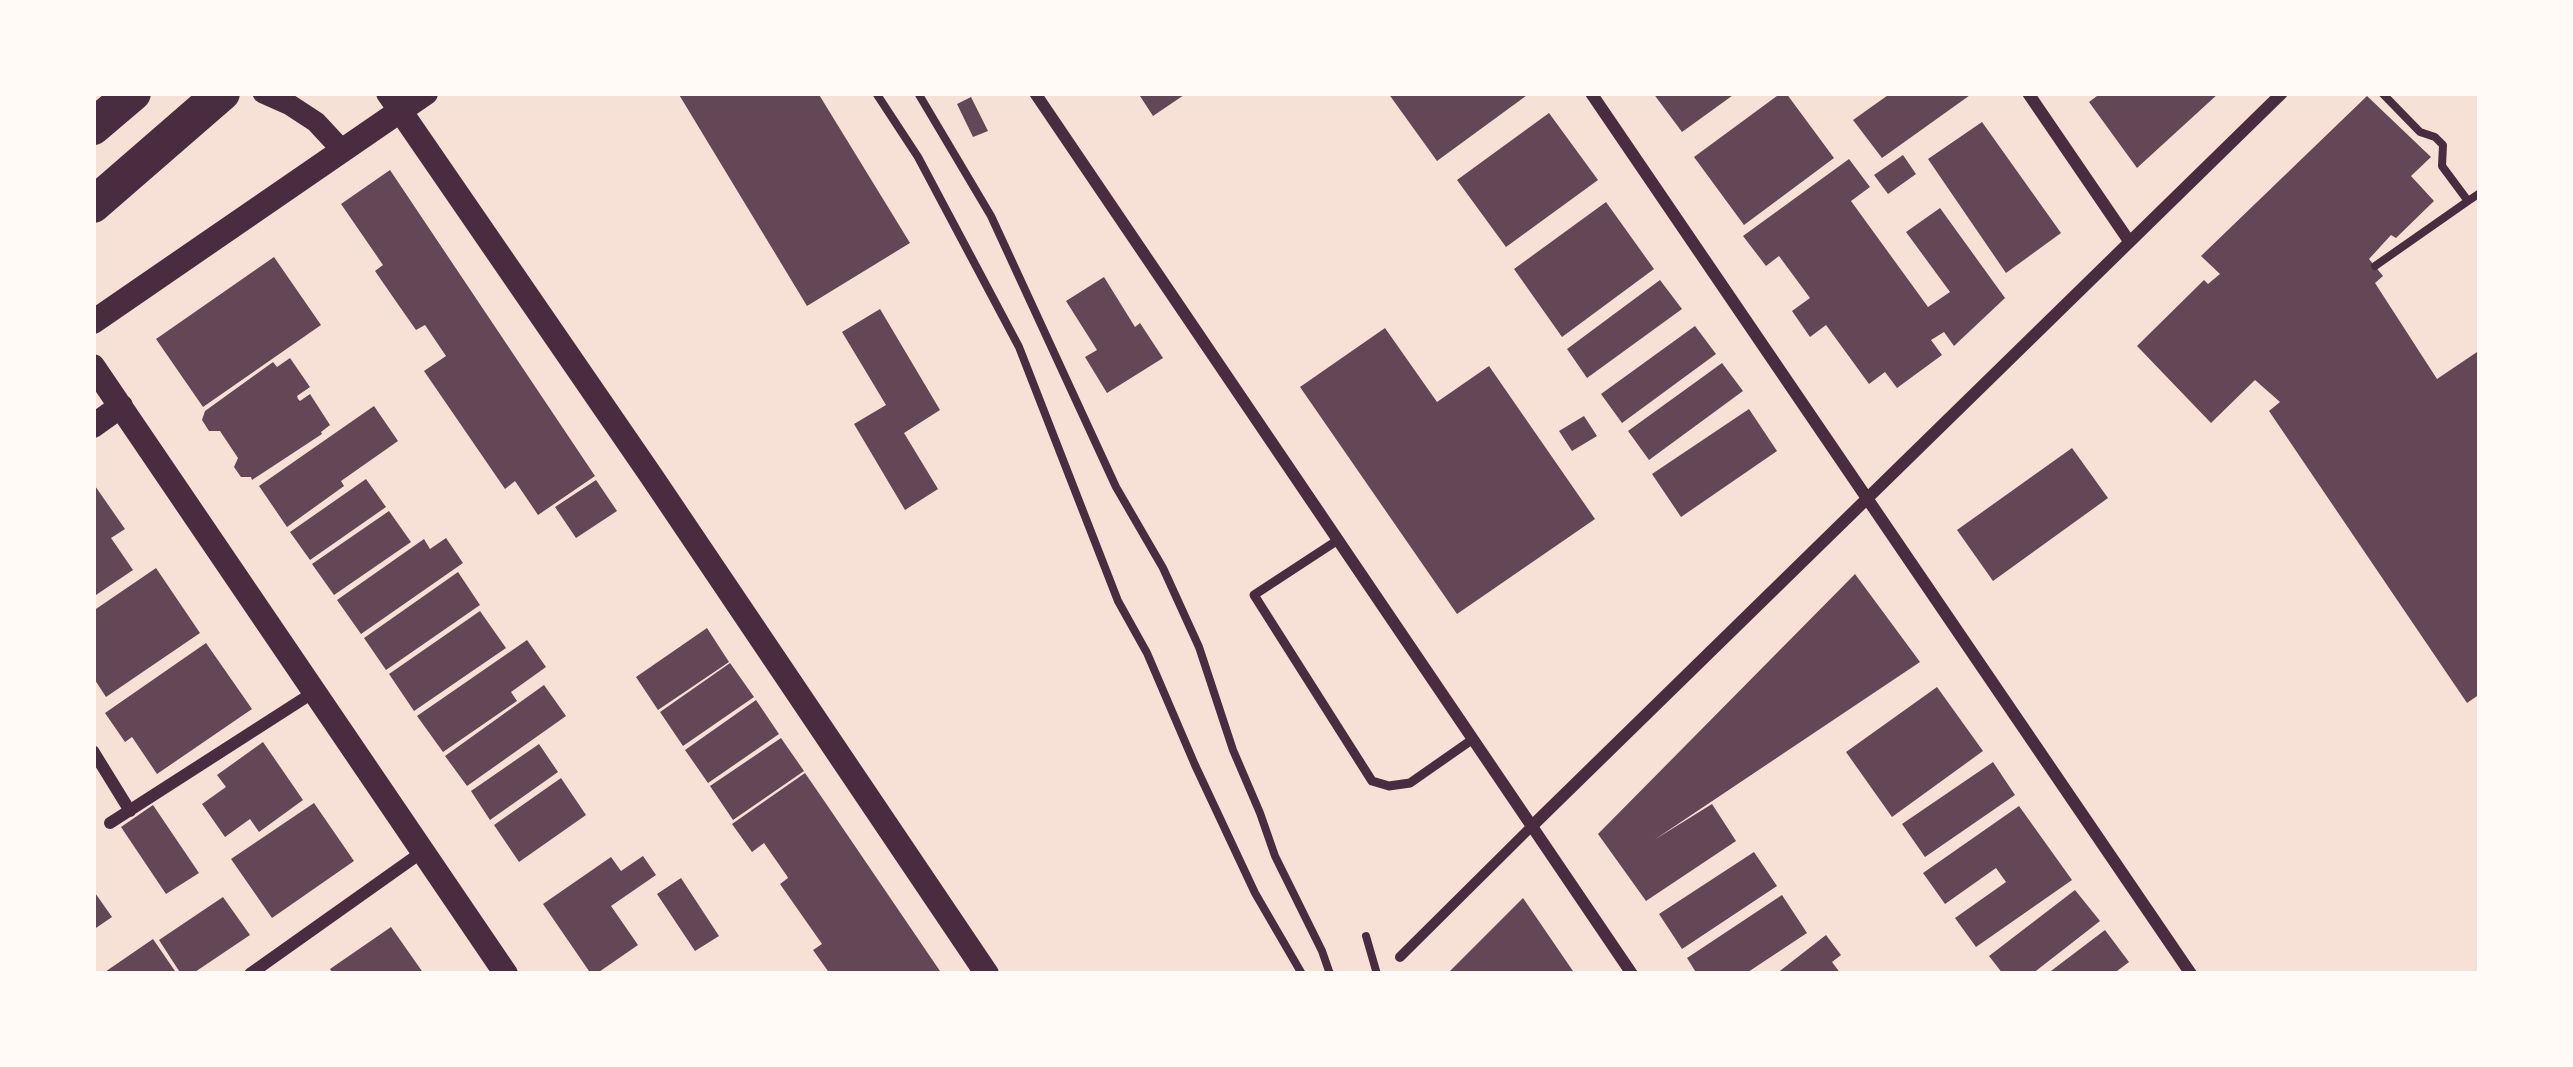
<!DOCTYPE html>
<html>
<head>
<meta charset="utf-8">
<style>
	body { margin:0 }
	#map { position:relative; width:2573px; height:1067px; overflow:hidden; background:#f7e1d7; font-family:Commissioner,sans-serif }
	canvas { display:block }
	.frame { position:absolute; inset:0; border:96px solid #fffaf5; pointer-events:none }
</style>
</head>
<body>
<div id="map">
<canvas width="2573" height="1067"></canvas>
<div class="frame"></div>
</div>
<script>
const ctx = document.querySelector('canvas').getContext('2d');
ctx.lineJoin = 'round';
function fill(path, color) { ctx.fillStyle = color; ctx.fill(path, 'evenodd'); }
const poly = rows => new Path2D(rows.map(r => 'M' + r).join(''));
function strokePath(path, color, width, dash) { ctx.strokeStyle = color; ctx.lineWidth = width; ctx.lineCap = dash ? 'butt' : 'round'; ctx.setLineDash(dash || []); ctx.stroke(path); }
fill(poly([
	[678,93,818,93,910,243,807,306],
	[1138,93,1187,93,1153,116],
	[1388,93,1530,93,1437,161],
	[1653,93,1736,93,1682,132],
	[1781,93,1786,93,1834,158,1744,225,1694,157],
	[1891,93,1973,93,1882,158,1853,120],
	[2101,93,2219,93,2137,168,2089,102],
	[2367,96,2431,157,2411,176,2434,201,2396,238,2391,235,2369,259,2383,276,2375,283,2437,379,2480,350,2480,694,2467,703,2269,411,2280,402,2255,380,2211,423,2137,346,2204,280,2208,284,2220,274,2201,256],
	[971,97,988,131,973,137,957,104],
	[1549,113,1598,180,1506,247,1457,180],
	[1982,122,2061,233,2006,273,1928,159],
	[1903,155,1916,174,1888,194,1874,175],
	[1849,159,1870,187,1851,201,1928,307,1950,292,1906,232,1940,208,2005,298,1954,346,1944,332,1931,340,1942,355,1897,388,1885,372,1869,384,1826,325,1810,337,1792,311,1810,298,1779,256,1766,266,1743,236],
	[390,170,595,476,538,515,515,481,505,489,424,371,446,356,425,325,416,330,395,300,375,271,383,265,341,204],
	[1606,202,1654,269,1562,337,1514,269],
	[274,257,321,325,203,407,156,339],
	[1104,277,1135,327,1140,323,1163,358,1107,393,1085,357,1097,350,1066,301],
	[1660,280,1682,309,1587,378,1567,349],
	[880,309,940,410,904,433,938,489,905,510,854,424,886,405,842,332],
	[1695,326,1716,354,1622,423,1601,394],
	[1385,328,1437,402,1489,366,1595,519,1457,614,1300,387],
	[290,358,310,387,297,396,298,399,300,401,310,394,330,425,321,432,322,434,252,480,251,477,241,477,234,467,238,458,220,431,209,431,202,420,205,411,273,362,277,367],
	[1722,363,1743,391,1649,460,1628,431],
	[374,406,398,441,341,481,344,486,287,527,259,486],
	[1749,409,1777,451,1681,517,1652,474],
	[1584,416,1597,436,1572,451,1559,431],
	[2072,448,2108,498,1993,581,1957,530],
	[366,479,386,507,310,560,290,532],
	[596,480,617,511,576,538,555,507],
	[93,483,125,529,111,538,133,570,93,597],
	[389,511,411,542,334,595,312,564],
	[446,538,463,563,361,634,337,600,424,539,430,549],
	[156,568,200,633,106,697,93,677,93,611],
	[458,572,480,605,386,670,364,638],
	[1855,574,1920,662,1654,840,1712,804,1736,841,1646,901,1598,834],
	[480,611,506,648,414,711,389,674],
	[707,628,729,662,658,710,636,677],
	[527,640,546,667,511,692,517,701,443,752,417,716],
	[206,643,252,709,157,774,132,737,125,742,105,713],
	[730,663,754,697,683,746,660,712],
	[544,685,566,716,467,786,445,756],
	[1937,687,1983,751,1892,817,1846,752],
	[756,700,779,734,708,783,685,750],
	[781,738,804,771,733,820,710,786],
	[263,742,303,800,259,832,250,819,225,837,202,804,226,787,217,775],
	[539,744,558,772,490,820,471,791],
	[1993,762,2015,795,1925,857,1902,824],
	[805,773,827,805,942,974,830,974,813,950,822,944,780,884,788,878,787,876,764,843,752,852,732,824],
	[561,778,586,815,519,862,494,825],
	[314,803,354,861,272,918,231,859],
	[153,805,199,873,166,894,121,827],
	[2019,806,2072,880,1976,947,1955,918,2006,882,1996,868,1945,904,1923,873],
	[1754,852,1777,886,1682,949,1659,914],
	[643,856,656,875,611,906,638,945,596,974,591,974,543,904,611,857,621,871],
	[681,878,719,936,695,951,657,894],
	[93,890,112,917,93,930],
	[2075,890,2100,921,2032,974,2003,974,1989,956],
	[1782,895,1807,933,1745,974,1697,974,1687,958],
	[223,897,250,935,192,974,181,974,159,940],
	[1523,898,1575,974,1447,974],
	[391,927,424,974,333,974,330,969],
	[2105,930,2129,962,2113,974,2047,974],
	[1826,935,1841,955,1832,962,1841,974,1776,974],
	[153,939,177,974,102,974]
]), '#644757');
strokePath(poly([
	[876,93,918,157,1019,347,1118,601,1147,653,1195,765,1255,893,1302,974],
	[918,93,991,216,1116,487,1163,568,1199,647,1233,750,1260,813,1275,856,1322,951,1330,974],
	[2382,93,2420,132,2435,137,2443,145,2442,166,2468,201,2480,193],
	[2375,266,2468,201],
	[1366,936,1377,974]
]), '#4a2c40', 8);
strokePath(poly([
	[1338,540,1254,595,1372,781,1389,786,1410,783,1473,739]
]), '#4a2c40', 9);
strokePath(poly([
	[1400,957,1532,826]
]), '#4a2c40', 10);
strokePath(poly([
	[1035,93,1632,974],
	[1591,93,2191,974],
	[2028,93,2129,241],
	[93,751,130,811],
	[110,823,314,692],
	[1532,826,2282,93],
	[250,974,422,852]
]), '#4a2c40', 12);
strokePath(poly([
	[263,93,290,105,316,122,342,150]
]), '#4a2c40', 21);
strokePath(poly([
	[388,93,652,477,987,974],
	[93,322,426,93],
	[93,366,506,974],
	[93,426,121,406]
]), '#4a2c40', 24);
strokePath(poly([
	[93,127,133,93],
	[93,205,222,93]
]), '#4a2c40', 36);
</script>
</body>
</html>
